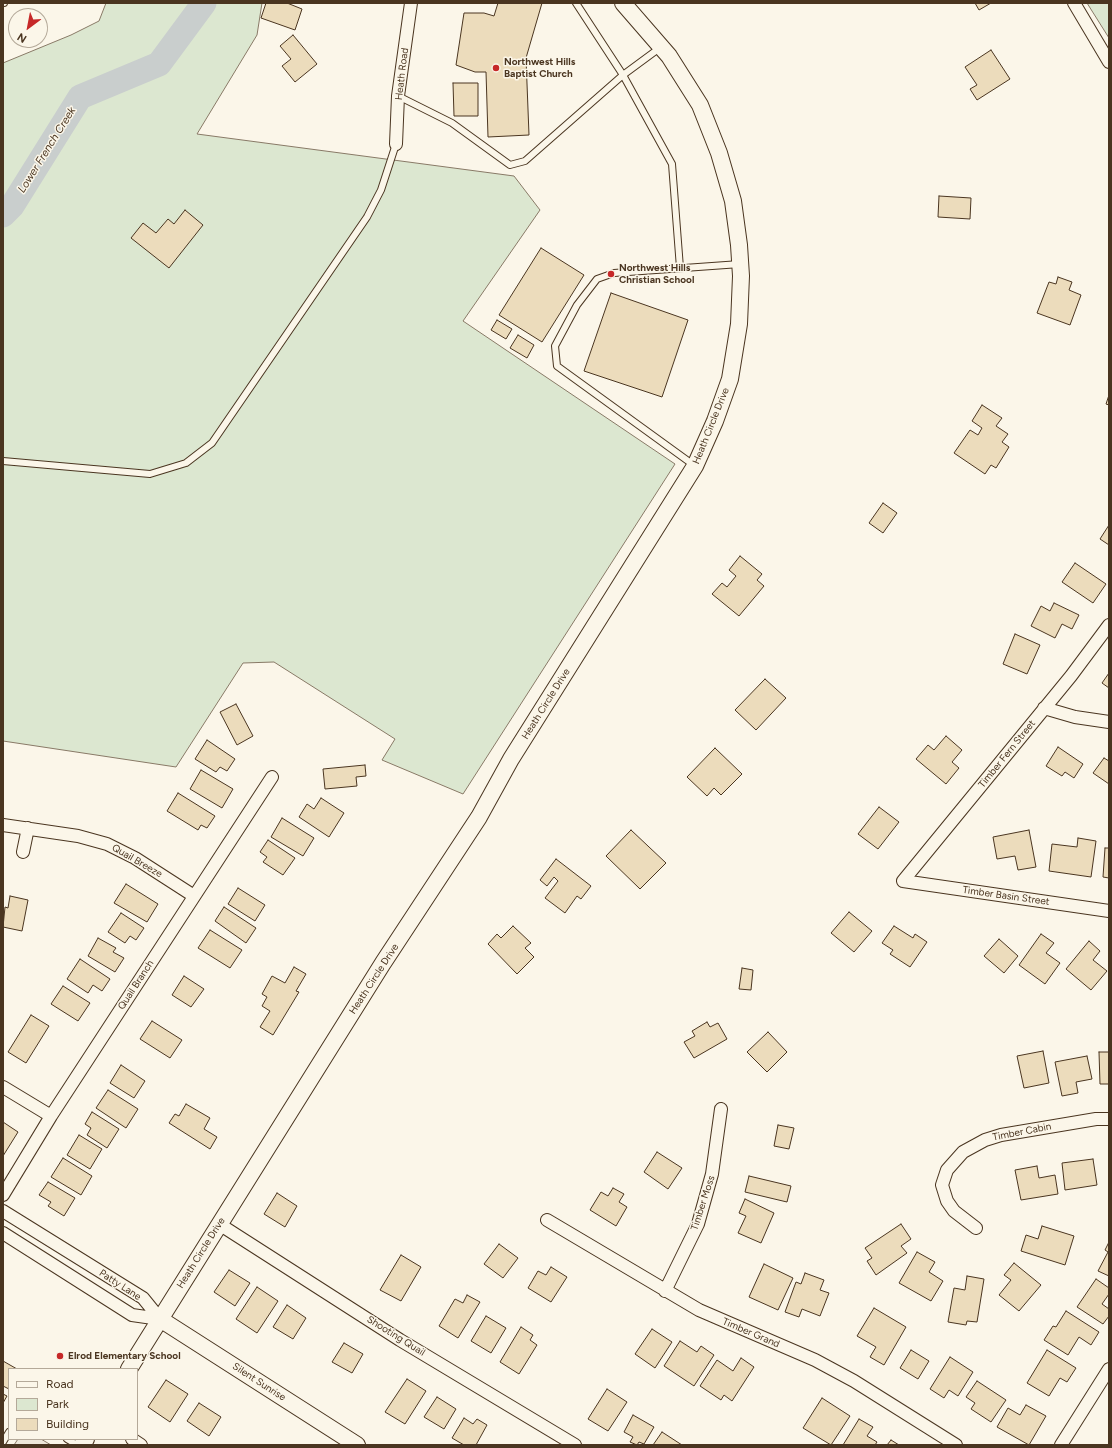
<!DOCTYPE html>
<html>
<head>
<meta charset="utf-8">
<style>
	body { margin:0 }
	#map { position:relative; width:1112px; height:1448px; overflow:hidden; background:#fbf6e9; font-family:Figtree,sans-serif }
	canvas { display:block }
	.frame { position:absolute; inset:0; border:4px solid #4a3520; pointer-events:none }
	.legend { position:absolute; left:8px; top:1368px; width:130px; height:72px; box-sizing:border-box; background:#fbf6e9; border:1px solid #b4a999; margin:0; padding:5px 7px; list-style:none; font-size:12px; color:#4a3520 }
	.legend li { display:flex; align-items:center; gap:8px; height:20px }
	.legend b { width:20px; border:1px solid #b4a999 }
	.north { position:absolute; left:8px; top:8px; width:40px; height:40px; box-sizing:border-box; background:#fbf6e9; border:1px solid #b4a999; border-radius:50%; rotate:212deg; font-size:11px; font-weight:700; line-height:16px; text-align:center; color:#4a3520 }
	.north::after { content:''; display:block; margin:auto; width:14px; height:18px; background:#c62828; clip-path:polygon(50% 0,100% 100%,50% 72%,0 100%) }
</style>
</head>
<body>
<div id="map">
<canvas width="1112" height="1448"></canvas>
<div class="frame"></div>
<ul class="legend">
<li><b style="height:5px;background:#fbf6e9"></b>Road</li>
<li><b style="height:11px;background:#dce7d0"></b>Park</li>
<li><b style="height:11px;background:#ecdcbc"></b>Building</li>
</ul>
<div class="north">N</div>
</div>
<script>
const ctx = document.querySelector('canvas').getContext('2d');
ctx.lineJoin = 'round';
function fill(path, color) { ctx.fillStyle = color; ctx.fill(path, 'evenodd'); }
const poly = rows => new Path2D(rows.map(r => 'M' + r).join(''));
function strokePath(path, color, width, dash) { ctx.strokeStyle = color; ctx.lineWidth = width; ctx.lineCap = dash ? 'butt' : 'round'; ctx.setLineDash(dash || []); ctx.stroke(path); }
function label(font, color, halo, rows, align = 'center') {
  ctx.font = font + ' Figtree,sans-serif'; ctx.lineWidth = 3; ctx.setLineDash([]); ctx.textBaseline = 'middle'; ctx.strokeStyle = halo; ctx.fillStyle = color; for (const [text, x, y, turn = 0] of rows) {
    ctx.save(); ctx.translate(x, y); ctx.rotate((+turn || 0) * Math.PI / 180); ctx.textAlign = isNaN(turn) ? turn : align; if (halo) ctx.strokeText(text, 0, 0); ctx.fillText(text, 0, 0); ctx.restore();
  }
}
const green = poly([
	[106,3,262,3,257,35,197,134,514,176,540,210,463,321,675,464,463,794,382,760,395,739,274,662,243,663,176,767,3,741,3,63,71,35,99,21,106,3],
	[1087,3,1109,3,1109,38,1087,3]
]);
fill(green, '#dce7d0');
strokePath(green, '#887966', 1);
const parking = poly([
	[18,1439,41,1439,51,1445,14,1445,18,1439]
]);
fill(parking, '#ede7d9');
strokePath(parking, '#887966', 1);
strokePath(poly([
	[3,215,12,206,80,97,159,64,204,3]
]), '#c9cecd', 25);
const building = poly([
	[266,3,287,3,302,9,295,30,261,18,266,3],
	[498,3,542,3,526,58,529,135,488,137,486,72,475,72,456,65,464,13,484,13,494,16,498,3],
	[975,3,991,3,979,10,975,3],
	[293,35,317,64,295,82,282,66,291,59,280,46,293,35],
	[991,50,1010,79,977,100,970,89,977,85,965,67,991,50],
	[453,83,478,83,478,116,454,116,453,83],
	[939,196,971,198,970,219,938,217,939,196],
	[185,210,203,225,169,268,131,238,143,223,156,233,168,219,174,224,185,210],
	[541,248,584,275,542,342,499,315,541,248],
	[1058,277,1072,282,1069,290,1081,295,1070,325,1037,313,1049,282,1056,284,1058,277],
	[611,293,688,320,662,397,584,371,611,293],
	[497,320,512,329,506,339,491,330,497,320],
	[518,335,534,345,527,358,510,348,518,335],
	[1109,395,1109,405,1106,404,1109,395],
	[982,405,1002,418,996,426,1008,434,1002,442,1009,447,996,468,991,465,985,474,954,453,970,430,978,435,982,428,972,421,982,405],
	[883,503,897,513,883,533,869,523,883,503],
	[1109,525,1109,545,1100,539,1109,525],
	[740,556,762,574,757,580,764,586,739,616,712,594,722,583,727,587,736,576,729,570,740,556],
	[1075,563,1106,584,1093,603,1062,582,1075,563],
	[1054,603,1079,615,1072,629,1062,624,1055,638,1031,626,1041,606,1050,611,1054,603],
	[1015,634,1040,645,1027,674,1003,664,1015,634],
	[1109,673,1109,688,1102,683,1109,673],
	[765,679,786,698,756,730,735,710,765,679],
	[236,704,253,736,237,745,220,712,236,704],
	[946,736,962,750,952,762,959,768,946,784,916,759,928,745,934,750,946,736],
	[207,740,235,759,227,771,220,767,216,772,195,759,207,740],
	[1058,747,1083,764,1074,778,1065,772,1062,776,1046,766,1058,747],
	[715,748,742,774,721,795,714,788,707,796,687,777,715,748],
	[1104,758,1109,761,1109,784,1093,773,1104,758],
	[365,765,366,776,356,777,357,786,325,789,323,769,365,765],
	[201,770,233,789,222,808,190,789,201,770],
	[178,793,215,816,207,828,201,825,198,830,167,811,178,793],
	[321,798,344,813,329,837,299,817,307,804,314,809,321,798],
	[879,807,899,822,878,849,858,834,879,807],
	[282,818,314,838,303,856,271,837,282,818],
	[631,830,666,863,640,889,606,856,631,830],
	[1029,830,1036,867,1018,870,1015,856,997,859,993,837,1029,830],
	[1078,838,1096,841,1091,877,1049,871,1052,844,1077,847,1078,838],
	[268,840,295,858,283,875,263,862,267,857,260,852,268,840],
	[1105,848,1109,848,1109,878,1103,877,1105,848],
	[556,859,591,886,581,899,577,896,565,913,545,898,558,881,554,877,547,886,540,880,556,859],
	[126,884,158,904,147,922,114,903,126,884],
	[238,888,265,905,255,921,228,904,238,888],
	[10,896,28,900,22,931,3,927,5,907,8,908,10,896],
	[224,907,256,928,246,943,215,921,224,907],
	[849,912,872,931,854,952,831,933,849,912],
	[121,913,144,928,136,940,130,936,125,943,108,932,121,913],
	[513,926,531,943,525,948,534,957,517,974,488,944,497,934,501,938,513,926],
	[894,926,913,938,915,934,927,942,910,967,890,954,893,950,882,943,894,926],
	[210,930,242,950,230,968,198,948,210,930],
	[1041,934,1054,943,1046,953,1060,963,1045,984,1019,965,1041,934],
	[98,938,116,948,113,952,124,958,115,972,88,956,98,938],
	[999,939,1018,956,1004,973,984,956,999,939],
	[1089,941,1100,951,1093,960,1107,971,1091,990,1066,969,1089,941],
	[80,959,110,979,102,991,93,985,88,993,67,979,80,959],
	[294,967,306,974,296,991,299,992,273,1035,260,1027,270,1011,262,1006,267,997,262,994,272,976,285,983,294,967],
	[742,968,753,970,751,990,739,989,742,968],
	[184,976,204,989,191,1007,172,995,184,976],
	[63,986,90,1003,78,1021,51,1004,63,986],
	[31,1015,49,1026,26,1063,8,1052,31,1015],
	[152,1021,182,1040,170,1058,140,1039,152,1021],
	[707,1022,710,1027,718,1023,727,1039,694,1058,684,1042,695,1036,692,1031,707,1022],
	[768,1032,787,1052,767,1072,747,1052,768,1032],
	[1043,1051,1049,1083,1024,1088,1017,1056,1043,1051],
	[1099,1052,1109,1052,1109,1084,1100,1084,1099,1052],
	[1087,1056,1092,1079,1076,1082,1078,1093,1062,1096,1055,1062,1087,1056],
	[121,1065,145,1081,134,1098,110,1083,121,1065],
	[108,1090,138,1109,126,1128,96,1108,108,1090],
	[186,1104,210,1118,204,1129,217,1137,210,1149,169,1123,175,1114,179,1116,186,1104],
	[92,1112,119,1129,107,1148,87,1135,91,1128,85,1124,92,1112],
	[3,1122,18,1132,3,1156,3,1122],
	[778,1125,794,1128,789,1149,774,1146,778,1125],
	[79,1135,102,1149,90,1169,67,1155,79,1135],
	[657,1152,682,1168,668,1189,644,1172,657,1152],
	[63,1158,92,1176,81,1195,51,1177,63,1158],
	[1093,1159,1097,1185,1065,1190,1062,1163,1093,1159],
	[1037,1166,1039,1178,1055,1175,1058,1194,1021,1200,1015,1170,1037,1166],
	[749,1176,791,1186,787,1202,745,1192,749,1176],
	[48,1182,75,1198,64,1216,48,1206,51,1202,39,1195,48,1182],
	[613,1188,624,1194,619,1202,627,1207,616,1226,590,1210,601,1192,608,1196,613,1188],
	[277,1193,297,1206,285,1227,264,1214,277,1193],
	[745,1199,774,1213,761,1243,738,1233,746,1216,739,1213,745,1199],
	[901,1224,911,1239,901,1246,907,1253,876,1275,867,1261,872,1258,865,1248,901,1224],
	[1042,1226,1074,1236,1065,1265,1021,1251,1026,1235,1038,1239,1042,1226],
	[1109,1242,1109,1276,1098,1271,1108,1252,1105,1250,1109,1242],
	[499,1244,518,1258,503,1278,484,1264,499,1244],
	[917,1252,935,1262,929,1272,943,1281,931,1301,899,1283,917,1252],
	[401,1255,421,1267,401,1301,380,1290,401,1255],
	[1014,1263,1041,1285,1019,1311,999,1295,1011,1280,1004,1275,1014,1263],
	[764,1264,793,1278,778,1310,749,1297,764,1264],
	[551,1267,567,1277,551,1302,528,1288,538,1271,546,1275,551,1267],
	[229,1270,250,1283,235,1306,214,1292,229,1270],
	[805,1273,824,1280,820,1290,829,1293,820,1316,802,1309,799,1317,785,1312,796,1282,801,1284,805,1273],
	[967,1276,984,1279,977,1322,967,1321,966,1325,948,1322,954,1288,965,1290,967,1276],
	[1096,1279,1109,1288,1109,1294,1102,1304,1109,1309,1109,1316,1103,1324,1077,1307,1096,1279],
	[257,1287,278,1301,257,1333,236,1319,257,1287],
	[467,1295,480,1302,458,1338,439,1326,455,1299,463,1303,467,1295],
	[287,1305,306,1318,293,1339,273,1327,287,1305],
	[874,1308,906,1327,884,1365,870,1357,876,1347,857,1336,874,1308],
	[1066,1311,1099,1332,1091,1345,1079,1337,1068,1355,1044,1340,1053,1326,1056,1327,1066,1311],
	[486,1316,506,1328,491,1353,471,1341,486,1316],
	[521,1327,533,1335,530,1340,537,1345,519,1374,500,1362,521,1327],
	[652,1329,672,1342,655,1368,635,1354,652,1329],
	[680,1341,697,1352,701,1346,714,1355,694,1386,664,1366,680,1341],
	[344,1343,363,1354,352,1373,332,1362,344,1343],
	[911,1350,929,1361,918,1379,900,1368,911,1350],
	[1047,1350,1076,1368,1067,1382,1060,1378,1049,1396,1027,1383,1047,1350],
	[950,1357,973,1372,958,1396,949,1390,944,1398,930,1389,950,1357],
	[741,1358,754,1367,732,1401,724,1395,721,1400,700,1386,717,1360,733,1371,741,1358],
	[3,1361,17,1369,9,1369,9,1389,3,1386,3,1361],
	[407,1379,426,1391,405,1424,385,1412,407,1379],
	[166,1380,188,1394,170,1422,148,1407,166,1380],
	[977,1381,1006,1400,991,1422,971,1409,975,1403,966,1397,977,1381],
	[607,1389,627,1402,608,1431,588,1419,607,1389],
	[3,1394,7,1396,3,1403,3,1394],
	[437,1397,456,1409,444,1429,424,1417,437,1397],
	[822,1398,850,1416,831,1445,803,1428,822,1398],
	[199,1403,221,1417,209,1436,187,1421,199,1403],
	[1026,1405,1046,1416,1029,1445,997,1427,1008,1408,1020,1415,1026,1405],
	[633,1415,654,1427,644,1444,639,1442,637,1445,630,1442,633,1437,624,1432,633,1415],
	[464,1418,473,1424,477,1419,487,1425,476,1445,464,1445,452,1438,464,1418],
	[859,1419,873,1427,867,1436,877,1442,875,1445,843,1445,859,1419],
	[662,1432,682,1445,653,1445,662,1432],
	[891,1440,899,1445,887,1445,891,1440]
]);
fill(building, '#ecdcbc');
strokePath(building, '#4a3520', 1);
const service = poly([
	[3,3,4,3],
	[576,3,623,75,672,164,680,268],
	[398,96,452,123,510,165,525,161,623,75,661,47],
	[3,461,150,474,186,463,212,443,367,217,381,190,396,144],
	[695,466,557,366,555,346,577,305,597,279,614,273,740,264],
	[67,1439,77,1445],
	[3,1442,9,1432]
]);
const minor = poly([
	[1074,3,1109,62],
	[396,144,398,96,411,3],
	[1044,708,1075,717,1109,722],
	[3,825,78,836,107,844,135,858,194,896],
	[23,852,28,828],
	[903,881,1071,676,1109,625],
	[903,881,1109,911],
	[3,1087,51,1116],
	[3,1195,51,1116,272,777],
	[3,1211,143,1298,160,1319],
	[547,1220,699,1310,815,1360,854,1381,956,1445],
	[219,1224,400,1340,575,1445],
	[976,1228,954,1211,947,1201,942,1185,947,1170,963,1152,985,1140,1001,1135,1096,1119,1109,1119],
	[3,1233,132,1315,160,1319],
	[665,1291,698,1224,712,1174,721,1109],
	[132,1439,141,1445],
	[1061,1445,1109,1369]
]);
const tertiary = poly([
	[160,1319,357,1445],
	[129,1369,383,963,479,817,511,759,695,466,715,421,730,379,739,324,741,276,739,245,733,201,719,153,700,105,669,56,623,3],
	[82,1445,86,1439]
]);
strokePath(service, '#4a3520', 8);
strokePath(minor, '#4a3520', 14);
strokePath(tertiary, '#4a3520', 18);
strokePath(service, '#fbf6e9', 6);
strokePath(minor, '#fbf6e9', 12);
strokePath(tertiary, '#fbf6e9', 16);
for (const [x, y, r, color] of [
	[496,68,4,"#c62828"],
	[611,274,4,"#c62828"],
	[60,1356,4,"#c62828"]
]) { const dot = new Path2D(); dot.arc(x, y, r, 0, 2 * Math.PI); ctx.fillStyle = color; ctx.fill(dot); strokePath(dot, '#fbf6e9', 1.5); }
label('bold 10px', '#4a3520', '#fbf6e9', [
	["Northwest Hills",504,62],
	["Baptist Church",504,74],
	["Northwest Hills",619,268],
	["Christian School",619,280],
	["Elrod Elementary School",68,1356]
], 'left');
label('10px', '#4a3520', '#fbf6e9', [
	["Heath Road",402,74,-83],
	["Heath Circle Drive",711,426,-68],
	["Heath Circle Drive",546,704,-58],
	["Timber Fern Street",1007,754,-51],
	["Quail Breeze",137,861,30],
	["Timber Basin Street",1006,896,8],
	["Heath Circle Drive",374,979,-57],
	["Quail Branch",136,985,-57],
	["Timber Cabin",1022,1132,-11],
	["Timber Moss",703,1203,-72],
	["Heath Circle Drive",201,1253,-58],
	["Patty Lane",120,1285,33],
	["Timber Grand",751,1333,23],
	["Shooting Quail",396,1336,32],
	["Silent Sunrise",259,1382,33]
]);
label('italic 11px', '#4a3520', '#fbf6e9', [
	["Lower French Creek",47,150,-58]
]);
</script>
</body>
</html>
